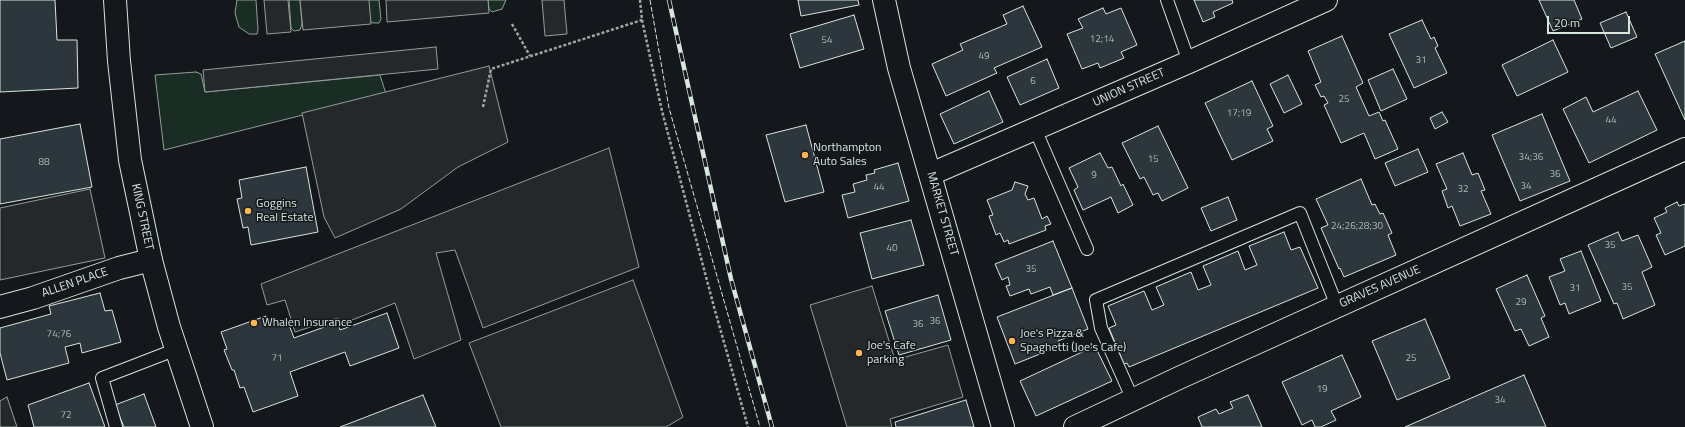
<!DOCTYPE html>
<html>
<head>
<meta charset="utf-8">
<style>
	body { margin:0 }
	#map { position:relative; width:1685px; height:427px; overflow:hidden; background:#14181c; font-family:"Titillium Web",sans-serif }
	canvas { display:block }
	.scale { position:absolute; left:1547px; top:16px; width:83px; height:18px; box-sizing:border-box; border:2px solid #d8e6dc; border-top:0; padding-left:5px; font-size:12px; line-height:14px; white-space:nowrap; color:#d8e6dc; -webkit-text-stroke:3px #14181c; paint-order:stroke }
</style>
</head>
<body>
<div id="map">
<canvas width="1685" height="427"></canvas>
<div class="scale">20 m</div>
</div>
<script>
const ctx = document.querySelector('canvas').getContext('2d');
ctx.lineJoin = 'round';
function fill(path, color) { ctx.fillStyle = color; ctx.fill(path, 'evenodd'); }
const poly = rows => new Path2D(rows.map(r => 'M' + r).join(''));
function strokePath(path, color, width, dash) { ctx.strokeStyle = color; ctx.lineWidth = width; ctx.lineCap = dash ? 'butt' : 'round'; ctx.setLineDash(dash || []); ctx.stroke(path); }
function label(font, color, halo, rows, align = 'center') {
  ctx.font = font + ' "Titillium Web",sans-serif'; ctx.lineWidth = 3; ctx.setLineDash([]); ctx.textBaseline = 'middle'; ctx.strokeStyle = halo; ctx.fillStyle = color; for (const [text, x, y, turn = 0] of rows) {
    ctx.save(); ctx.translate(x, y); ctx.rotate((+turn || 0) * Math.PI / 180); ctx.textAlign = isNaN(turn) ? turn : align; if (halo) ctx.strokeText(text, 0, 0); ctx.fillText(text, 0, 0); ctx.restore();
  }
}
const green = poly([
	[237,0,256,0,258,30,257,34,249,34,239,27,235,13,237,0],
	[289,0,300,0,302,24,300,30,294,31,291,28,289,0],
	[368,0,379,0,381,19,379,23,373,23,370,21,368,0],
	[488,0,506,0,502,9,492,12,489,9,488,0],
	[196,72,201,74,205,92,380,75,386,94,164,150,155,75,196,72]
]);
fill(green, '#1a2d24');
strokePath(green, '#939e99', 1);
const parking = poly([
	[264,0,288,0,291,32,267,34,264,0],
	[300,0,369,0,371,24,303,30,300,0],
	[386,0,488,0,489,13,387,22,386,0],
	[542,0,564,0,567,34,545,36,542,0],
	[436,47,438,69,205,92,203,70,436,47],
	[489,66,508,142,458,167,401,209,335,238,324,217,302,113,489,66],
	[609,148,639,267,483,328,455,250,436,253,461,340,414,359,395,303,342,324,338,318,295,332,285,300,267,305,261,284,609,148],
	[90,189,105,258,0,280,0,208,90,189],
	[633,280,683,417,666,427,501,427,469,343,633,280],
	[872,286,895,360,948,345,963,397,890,419,892,427,847,427,810,305,872,286],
	[7,397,17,427,0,427,0,401,7,397]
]);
fill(parking, '#24282b');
strokePath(parking, '#939e99', 1);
const building = poly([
	[0,0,55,0,57,40,77,40,78,88,0,92,0,0],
	[798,0,858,0,859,5,801,16,798,0],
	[1194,0,1232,0,1233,3,1213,12,1215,17,1203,22,1194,0],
	[1539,0,1574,0,1582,19,1553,31,1539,0],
	[1023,6,1042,47,994,68,997,73,946,96,932,64,963,50,960,44,1007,24,1003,15,1023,6],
	[1103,8,1106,14,1121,8,1137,45,1121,52,1124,58,1100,68,1098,63,1082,69,1067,34,1083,28,1078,19,1103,8],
	[1626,12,1637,37,1611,48,1600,23,1626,12],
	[854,15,864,49,800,68,790,34,854,15],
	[1422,20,1431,39,1434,37,1438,46,1435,48,1447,73,1414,88,1389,34,1422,20],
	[1342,36,1363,83,1356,87,1369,116,1379,112,1383,121,1385,120,1398,149,1375,159,1364,133,1341,143,1324,105,1328,103,1324,96,1321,97,1315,85,1321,82,1308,51,1342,36],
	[1553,40,1568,72,1517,96,1502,65,1553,40],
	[1685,41,1685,120,1655,54,1685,41],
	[1047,59,1059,88,1020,105,1007,77,1047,59],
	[1393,69,1407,99,1381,111,1368,80,1393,69],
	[1288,75,1302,104,1284,113,1270,84,1288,75],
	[1252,81,1273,126,1267,129,1273,141,1232,160,1205,103,1252,81],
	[989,91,1003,122,954,144,940,114,989,91],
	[1638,91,1657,130,1589,163,1563,109,1586,97,1593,112,1638,91],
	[1442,112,1448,122,1435,129,1430,118,1442,112],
	[1542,114,1570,181,1520,201,1492,135,1542,114],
	[80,124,92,187,0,204,0,139,80,124],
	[806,125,824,192,785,202,766,135,806,125],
	[1158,126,1188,188,1162,201,1158,193,1153,195,1144,177,1140,179,1122,143,1158,126],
	[1418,149,1428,172,1395,186,1385,163,1418,149],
	[1100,153,1108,168,1112,167,1121,186,1123,184,1133,205,1118,213,1111,197,1083,210,1074,190,1078,187,1069,168,1100,153],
	[1463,153,1472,175,1478,173,1485,190,1481,191,1491,214,1460,226,1452,206,1448,208,1442,191,1447,189,1436,164,1463,153],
	[898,163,909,201,848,218,842,195,855,192,853,184,867,180,866,175,875,173,874,170,898,163],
	[306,167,318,232,251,245,248,227,243,228,237,199,242,198,239,180,306,167],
	[1361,179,1372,205,1375,204,1380,214,1383,213,1392,233,1388,235,1396,255,1344,277,1340,268,1339,269,1321,228,1328,225,1316,199,1361,179],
	[1015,182,1028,186,1025,194,1028,200,1034,198,1042,219,1047,216,1051,224,1045,226,1046,230,1009,244,1008,240,1004,242,1000,233,996,235,989,216,993,215,987,200,1012,190,1015,182],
	[1228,197,1237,220,1211,231,1201,208,1228,197],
	[1677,202,1679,206,1685,204,1685,246,1665,255,1656,235,1661,233,1654,218,1667,212,1665,208,1677,202],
	[911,220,924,265,872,279,860,233,911,220],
	[1284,232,1291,250,1300,247,1318,288,1129,367,1127,363,1124,364,1109,328,1116,325,1108,306,1144,291,1152,310,1164,305,1156,287,1191,272,1198,290,1211,285,1203,266,1238,251,1245,270,1257,265,1249,246,1284,232],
	[1618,232,1622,241,1638,235,1652,267,1642,272,1655,305,1623,319,1617,303,1614,304,1588,245,1618,232],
	[1053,241,1072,288,1053,295,1050,287,1031,294,1029,289,1010,296,1006,286,1010,285,1008,277,1002,280,995,264,1053,241],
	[1581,251,1601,301,1569,314,1565,303,1560,305,1549,277,1565,271,1560,259,1581,251],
	[1527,275,1545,316,1541,318,1549,337,1529,346,1521,329,1515,331,1496,289,1527,275],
	[1072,288,1088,329,1058,341,1060,346,1015,364,997,317,1072,288],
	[100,293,105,311,112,310,121,342,82,353,80,343,65,347,69,363,7,380,0,353,0,328,51,314,49,306,100,293],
	[938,295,951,340,899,355,885,311,938,295],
	[387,313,399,348,350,366,345,352,290,372,298,396,253,412,244,387,240,388,234,370,232,370,224,350,227,349,221,332,266,316,270,325,287,319,294,338,338,322,340,330,387,313],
	[1425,319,1450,378,1397,400,1372,341,1425,319],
	[1095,346,1112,381,1036,416,1020,381,1095,346],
	[1342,355,1361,397,1331,411,1336,420,1321,427,1315,427,1312,420,1302,425,1282,382,1342,355],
	[1524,375,1546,427,1405,427,1524,375],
	[89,383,105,427,34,427,28,405,89,383],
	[144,394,156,427,124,427,115,405,144,394],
	[423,395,436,427,340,427,423,395],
	[1248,395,1262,427,1202,427,1198,417,1216,409,1219,414,1233,408,1230,402,1248,395],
	[966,400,974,427,896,427,895,422,966,400]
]);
fill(building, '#2c363c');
strokePath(building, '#d8e6dc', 1);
const service = poly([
	[1167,0,1189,62],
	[1035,129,1087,249],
	[1133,400,1101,328,1096,300,1300,213,1337,306],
	[116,427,102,378,177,349]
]);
const minor = poly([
	[931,174,1189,62,1326,0],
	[0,307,33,298,119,268,151,260],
	[1075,427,1181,377,1685,149]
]);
const tertiary = poly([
	[884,0,899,68,1003,427]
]);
const primary = poly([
	[115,0,119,61,130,160,151,260,169,327,202,427]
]);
strokePath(service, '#d8e6dc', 14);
strokePath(minor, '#d8e6dc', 24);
strokePath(tertiary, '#d8e6dc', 24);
strokePath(primary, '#d8e6dc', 24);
strokePath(poly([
	[640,0,642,20,662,111,714,307,748,427],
	[512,24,530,56],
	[483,107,491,69,642,20]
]), '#9da8a2', 2.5, [3, 2]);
strokePath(service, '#14181c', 12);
strokePath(minor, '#14181c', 22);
strokePath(tertiary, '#14181c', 22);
strokePath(primary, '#14181c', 22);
const rail = poly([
	[669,0,731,279,772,427]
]);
strokePath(rail, '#d8e6dc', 4.5);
strokePath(rail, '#14181c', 3, [9]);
strokePath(poly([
	[650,0,669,108,760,427]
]), '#d8e6dc', 1, [5, 2]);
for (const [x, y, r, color] of [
	[805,155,4,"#ffb74d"],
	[248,211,4,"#ffb74d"],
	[254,323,4,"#ffb74d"],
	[1012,341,4,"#ffb74d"],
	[859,353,4,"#ffb74d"]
]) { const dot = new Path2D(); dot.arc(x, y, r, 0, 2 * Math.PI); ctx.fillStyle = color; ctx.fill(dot); strokePath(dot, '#14181c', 1.5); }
label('10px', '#adbab4', null, [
	["12;14",1102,40],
	["54",827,41],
	["49",984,57],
	["31",1421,61],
	["6",1033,82],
	["25",1344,100],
	["17;19",1239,114],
	["44",1611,121],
	["34;36",1531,158],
	["15",1153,160],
	["88",44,163],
	["36",1555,175],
	["9",1094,176],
	["34",1526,187],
	["44",879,188],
	["32",1463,190],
	["24;26;28;30",1357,227],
	["35",1610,246],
	["40",892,249],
	["35",1031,270],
	["35",1627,288],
	["31",1575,289],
	["29",1521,303],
	["36",935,322],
	["36",918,325],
	["74;76",59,335],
	["71",277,359],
	["25",1411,359],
	["19",1322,390],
	["34",1500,401],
	["72",66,416]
]);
label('12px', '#d8e6dc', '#14181c', [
	["UNION STREET",1129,88,-24],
	["MARKET STREET",942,214,74],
	["KING STREET",142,217,78],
	["ALLEN PLACE",75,283,-19],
	["GRAVES AVENUE",1380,287,-24]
]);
label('12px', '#d8e6dc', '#14181c', [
	["Northampton",813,148],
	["Auto Sales",813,162],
	["Goggins",256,204],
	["Real Estate",256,218],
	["Whalen Insurance",262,323],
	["Joe's Pizza &",1020,334],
	["Spaghetti (Joe's Cafe)",1020,348],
	["Joe's Cafe",867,346],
	["parking",867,360]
], 'left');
</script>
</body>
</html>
